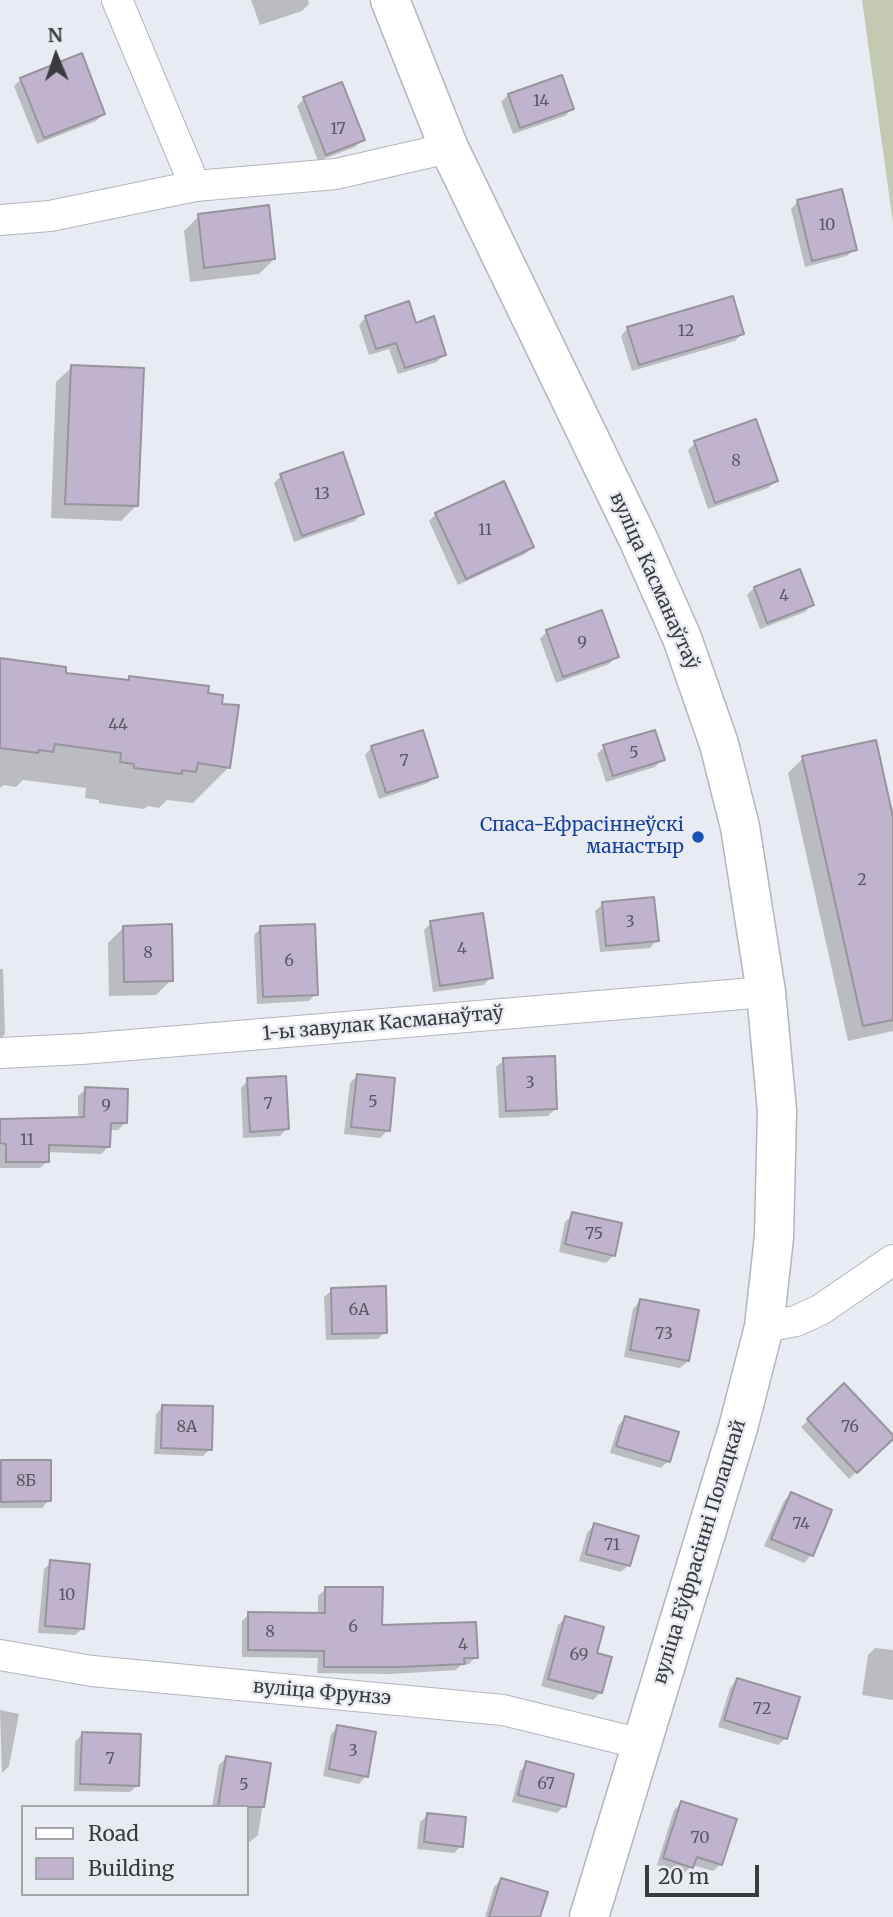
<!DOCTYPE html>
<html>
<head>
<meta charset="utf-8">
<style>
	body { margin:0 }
	#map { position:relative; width:893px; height:1917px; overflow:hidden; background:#e9ebf3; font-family:Merriweather,serif }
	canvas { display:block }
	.legend { position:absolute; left:21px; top:1805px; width:228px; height:91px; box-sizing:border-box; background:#e9ebf3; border:2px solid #a3a5ab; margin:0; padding:9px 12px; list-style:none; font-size:21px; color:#3a3b3e }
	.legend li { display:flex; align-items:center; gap:14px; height:35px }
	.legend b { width:35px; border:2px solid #a3a5ab }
	.north { position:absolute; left:21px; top:21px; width:70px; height:70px; -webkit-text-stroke:5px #e9ebf3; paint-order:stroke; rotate:358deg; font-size:19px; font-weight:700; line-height:28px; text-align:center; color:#3a3b3e }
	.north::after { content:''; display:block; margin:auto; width:24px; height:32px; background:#3a3b3e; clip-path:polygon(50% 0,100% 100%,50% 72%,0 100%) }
	.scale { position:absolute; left:645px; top:1865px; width:114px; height:32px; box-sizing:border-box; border:4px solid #3a3b3e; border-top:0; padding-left:9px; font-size:21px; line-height:24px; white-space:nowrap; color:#3a3b3e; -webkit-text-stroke:5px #e9ebf3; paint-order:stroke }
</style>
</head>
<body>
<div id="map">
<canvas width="893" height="1917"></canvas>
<ul class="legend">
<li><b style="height:9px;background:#fff"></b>Road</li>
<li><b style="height:19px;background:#c0b3ce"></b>Building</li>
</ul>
<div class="north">N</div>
<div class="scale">20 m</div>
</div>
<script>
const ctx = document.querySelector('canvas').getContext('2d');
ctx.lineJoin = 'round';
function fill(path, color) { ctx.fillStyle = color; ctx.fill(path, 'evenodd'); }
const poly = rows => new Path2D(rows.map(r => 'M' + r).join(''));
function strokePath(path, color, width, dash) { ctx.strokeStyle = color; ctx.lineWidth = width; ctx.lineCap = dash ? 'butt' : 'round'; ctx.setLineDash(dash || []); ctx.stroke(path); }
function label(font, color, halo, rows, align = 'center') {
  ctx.font = font + ' Merriweather,serif'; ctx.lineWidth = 5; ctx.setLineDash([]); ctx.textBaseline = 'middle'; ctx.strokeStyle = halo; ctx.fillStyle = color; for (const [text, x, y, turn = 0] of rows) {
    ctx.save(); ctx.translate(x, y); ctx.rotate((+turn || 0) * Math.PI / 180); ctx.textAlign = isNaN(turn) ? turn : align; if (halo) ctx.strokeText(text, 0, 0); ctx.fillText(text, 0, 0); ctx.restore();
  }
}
fill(poly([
	[862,0,893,0,893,223]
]), '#c4c9b1');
fill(poly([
	[251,0,308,0,309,4,302,11,260,25],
	[21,79,103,114,96,121,37,144,14,86],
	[508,95,572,109,565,116,513,134,501,102],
	[304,99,363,139,355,147,318,161,297,106],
	[798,201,855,249,847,256,805,267,791,209],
	[199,216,274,259,259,274,190,282,184,231],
	[366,317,415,325,444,354,437,362,398,374,389,349,369,355,359,325],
	[628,328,742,334,735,341,632,371,621,336],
	[72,367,136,506,121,521,51,518,56,382],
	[695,443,776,481,768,488,708,509,688,450],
	[281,476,362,513,355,521,294,542,274,483],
	[436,514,532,547,525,554,458,585,429,521],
	[754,588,812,605,805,612,760,629,747,595],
	[547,631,617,656,609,664,556,683,540,639],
	[0,659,64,674,126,682,130,678,206,695,220,705,229,767,193,803,167,800,159,808,148,806,144,809,99,803,99,800,85,798,86,788,23,780,16,787,4,785,0,788],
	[372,747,436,776,428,783,379,799,365,755],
	[604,747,663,759,655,767,606,782,597,754],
	[803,758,893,825,893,1031,848,1041,788,773],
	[603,904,657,940,650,948,600,952,595,911],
	[431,923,491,977,484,985,433,992,424,930],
	[123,928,171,980,156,995,109,996,108,943],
	[261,928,316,994,309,1001,257,1004,254,935],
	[0,969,3,969,5,1034,0,1039],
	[504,1060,556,1108,548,1116,499,1118,496,1067],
	[357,1076,388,1130,380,1138,344,1134,350,1083],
	[248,1080,287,1128,280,1136,243,1138,241,1088],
	[86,1089,125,1123,118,1130,109,1130,108,1147,101,1154,47,1152,48,1161,40,1168,0,1168,0,1120,78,1119,78,1096],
	[573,1214,614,1255,606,1263,559,1252,565,1222],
	[332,1290,385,1332,378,1339,326,1340,324,1297],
	[640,1301,688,1361,680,1368,624,1357,633,1309],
	[844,1386,892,1437,849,1479,801,1427],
	[163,1406,210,1449,203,1456,154,1454,156,1414],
	[625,1418,668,1461,661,1468,610,1453,618,1426],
	[2,1462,49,1500,42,1508,0,1508,0,1464],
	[791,1494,830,1511,811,1555,804,1563,764,1546,784,1501],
	[594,1525,629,1565,621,1572,579,1561,587,1533],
	[51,1562,83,1628,75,1635,38,1633,44,1569],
	[326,1589,380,1627,476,1657,469,1664,461,1665,456,1670,392,1674,317,1673,318,1658,242,1657,242,1621,249,1614,318,1615,318,1596],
	[565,1618,595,1655,601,1692,593,1700,541,1686,558,1625],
	[875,1648,893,1650,893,1700,862,1695,868,1655],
	[737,1680,786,1738,778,1745,718,1727,730,1688],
	[0,1710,19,1714,9,1766,2,1773],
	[338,1727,366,1776,359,1784,323,1776,331,1734],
	[82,1734,138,1785,130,1792,74,1791,75,1742],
	[226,1758,269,1764,258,1835,250,1842,247,1841,247,1807,212,1807,219,1765],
	[527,1763,564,1806,557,1813,512,1802,520,1771],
	[682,1803,721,1864,713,1871,692,1865,684,1874,657,1865,674,1810],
	[428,1815,461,1846,454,1853,417,1849,420,1822],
	[501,1880,538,1917,485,1917,494,1887]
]), '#0003');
const building = poly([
	[82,53,105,114,44,138,20,78,82,53],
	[562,75,574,109,520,128,508,94,562,75],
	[342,82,365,140,326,155,303,97,342,82],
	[842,189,857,250,812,261,797,200,842,189],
	[269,205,275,259,204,268,198,214,269,205],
	[733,296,744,334,639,365,627,327,733,296],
	[409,301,416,323,434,316,446,355,405,368,396,343,376,349,365,316,409,301],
	[71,365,144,368,138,506,65,504,71,365],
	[756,419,778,481,715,503,694,441,756,419],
	[343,452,364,514,302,536,280,474,343,452],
	[504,481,534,547,466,579,435,513,504,481],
	[800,569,814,605,767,623,754,587,800,569],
	[602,610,619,657,563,677,546,630,602,610],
	[0,658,66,667,66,673,129,680,129,676,209,686,208,693,223,695,222,704,239,705,230,768,198,763,196,772,182,770,182,774,134,768,134,764,120,762,121,753,55,744,53,752,39,750,38,753,0,748,0,658],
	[423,730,438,777,386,793,371,746,423,730],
	[655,730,665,760,613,776,603,745,655,730],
	[876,740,893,817,893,1020,863,1026,802,756,876,740],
	[654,897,659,941,606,946,602,902,654,897],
	[483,913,493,978,440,986,430,921,483,913],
	[172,924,173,981,124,982,123,926,172,924],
	[315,924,318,995,263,997,260,926,315,924],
	[555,1056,557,1109,506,1111,503,1058,555,1056],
	[357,1074,395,1078,390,1131,351,1127,357,1074],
	[286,1076,289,1129,250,1132,247,1078,286,1076],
	[85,1087,128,1089,127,1123,111,1123,110,1147,49,1145,49,1162,6,1162,6,1144,0,1143,0,1119,84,1117,85,1087],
	[572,1212,622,1223,615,1256,565,1244,572,1212],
	[386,1286,387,1333,332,1334,331,1288,386,1286],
	[640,1299,699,1310,689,1361,630,1350,640,1299],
	[844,1383,893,1435,893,1439,857,1473,807,1419,844,1383],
	[162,1405,213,1406,212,1450,161,1448,162,1405],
	[625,1416,679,1432,670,1462,616,1446,625,1416],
	[1,1460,51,1460,51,1501,1,1502,1,1460],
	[791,1492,832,1510,813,1556,771,1539,791,1492],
	[594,1523,639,1536,630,1566,586,1554,594,1523],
	[50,1560,90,1564,84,1629,45,1626,50,1560],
	[325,1587,383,1587,382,1625,476,1622,478,1658,464,1658,465,1664,400,1667,324,1667,324,1651,248,1650,248,1612,325,1613,325,1587],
	[565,1616,604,1627,597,1653,612,1657,602,1693,548,1679,565,1616],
	[737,1678,800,1697,787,1739,724,1720,737,1678],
	[337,1725,376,1732,368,1777,329,1769,337,1725],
	[82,1732,141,1734,139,1786,80,1784,82,1732],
	[226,1756,271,1763,264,1807,218,1807,226,1756],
	[526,1761,574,1774,566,1807,518,1795,526,1761],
	[681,1801,737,1819,722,1865,697,1857,693,1868,663,1858,681,1801],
	[427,1813,466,1817,463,1847,424,1842,427,1813],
	[501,1878,548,1892,540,1917,489,1917,501,1878]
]);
fill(building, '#c0b3ce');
strokePath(building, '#97949b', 2);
const minor = poly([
	[117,0,195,186],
	[0,220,50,216,195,186,336,174,449,148],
	[0,1053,82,1049,766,992],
	[764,1327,796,1321,820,1310,893,1260],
	[0,1655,92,1671,503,1710,642,1744]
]);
const secondary = poly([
	[390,0,449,148,639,541,682,638,719,744,740,827,766,992,777,1111,774,1237,764,1327,738,1428,589,1917]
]);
strokePath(minor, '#b3b5bd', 32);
strokePath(secondary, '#b3b5bd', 41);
strokePath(minor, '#fff', 30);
strokePath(secondary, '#fff', 38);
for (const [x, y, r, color] of [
	[698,837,7,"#1a4fb4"]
]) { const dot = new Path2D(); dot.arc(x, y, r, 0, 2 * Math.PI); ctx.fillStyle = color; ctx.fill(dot); strokePath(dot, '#e9ebf3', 2.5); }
label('16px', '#5c5962', null, [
	["14",541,101],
	["17",338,129],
	["10",827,225],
	["12",686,331],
	["8",736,461],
	["13",322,494],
	["11",485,530],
	["4",784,596],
	["9",582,643],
	["44",118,725],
	["5",634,753],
	["7",404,761],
	["2",862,880],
	["3",630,922],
	["4",462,949],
	["8",148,953],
	["6",289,961],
	["3",530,1083],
	["5",373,1102],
	["7",268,1104],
	["9",106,1106],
	["11",27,1140],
	["75",594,1234],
	["6А",359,1310],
	["73",664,1334],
	["8А",187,1427],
	["76",850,1427],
	["8Б",26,1481],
	["74",801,1524],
	["71",612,1545],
	["10",67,1595],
	["6",353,1627],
	["8",270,1632],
	["4",463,1645],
	["69",579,1655],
	["72",762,1709],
	["3",353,1751],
	["7",110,1759],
	["67",546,1784],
	["5",244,1785],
	["70",700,1838]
]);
label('19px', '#3a3b3e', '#e9ebf3', [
	["вуліца Касманаўтаў",654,581,66],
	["1-ы завулак Касманаўтаў",383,1024,-5],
	["вуліца Еўфрасінні Полацкай",700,1552,-73],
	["вуліца Фрунзэ",322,1693,5]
]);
label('19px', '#164399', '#e9ebf3', [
	["Спаса-Ефрасіннеўскі",684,826],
	["манастыр",684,848]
], 'right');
</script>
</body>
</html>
